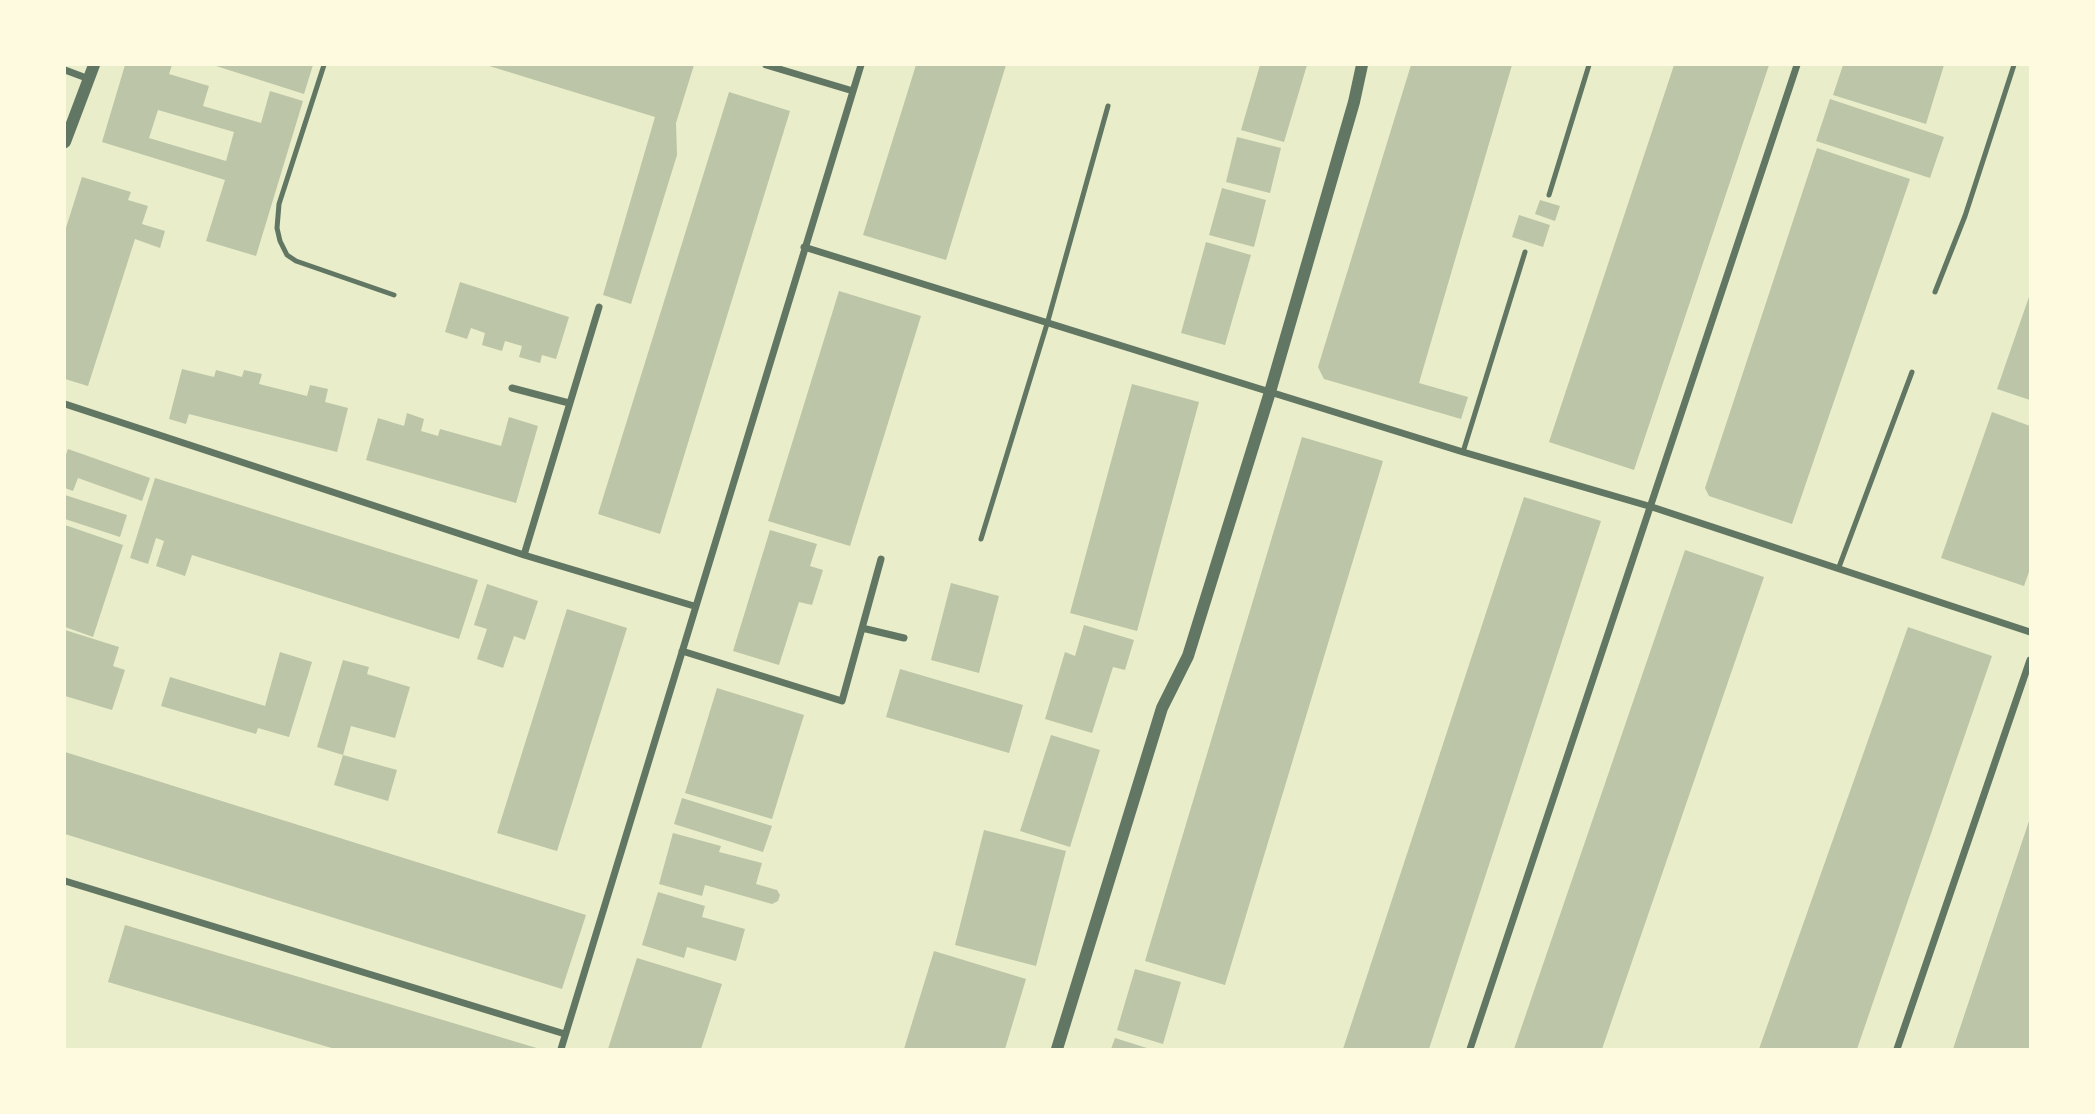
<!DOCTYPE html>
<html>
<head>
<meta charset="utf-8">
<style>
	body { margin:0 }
	#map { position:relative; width:2095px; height:1114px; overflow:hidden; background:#e9edc9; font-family:"Fira Sans Condensed",sans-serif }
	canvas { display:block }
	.frame { position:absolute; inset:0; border:66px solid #fefae0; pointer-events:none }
</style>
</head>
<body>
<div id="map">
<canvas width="2095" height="1114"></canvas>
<div class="frame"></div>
</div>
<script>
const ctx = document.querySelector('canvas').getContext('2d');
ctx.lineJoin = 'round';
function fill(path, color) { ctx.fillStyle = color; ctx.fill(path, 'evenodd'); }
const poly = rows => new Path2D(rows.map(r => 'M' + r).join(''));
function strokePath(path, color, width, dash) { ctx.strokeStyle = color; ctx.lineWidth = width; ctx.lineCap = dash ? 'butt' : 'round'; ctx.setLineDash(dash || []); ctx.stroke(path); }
fill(poly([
	[125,65,172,65,169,74,209,86,203,106,261,123,270,91,303,101,256,256,206,241,225,180,102,142],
	[158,110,234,132,226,161,149,138],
	[213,65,313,65,304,94],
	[486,65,694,65,676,123,677,155,631,304,603,295,655,117],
	[916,65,1006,65,946,260,863,235],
	[1260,65,1307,65,1284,142,1241,130],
	[1411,65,1512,65,1419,383,1468,397,1461,419,1324,379,1318,367],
	[1674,65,1769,65,1634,470,1549,442],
	[1843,65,1944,65,1926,124,1833,95],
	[729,92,790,111,660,534,598,514],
	[1830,99,1944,137,1930,178,1816,141],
	[1237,137,1281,148,1270,193,1226,182],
	[1817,148,1910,179,1792,524,1709,496,1705,488],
	[82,177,131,192,128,200,148,206,142,224,165,231,160,248,135,239,88,386,65,379,65,231],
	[1222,188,1266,200,1254,247,1209,235],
	[1540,200,1560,206,1555,221,1535,214],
	[1519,215,1550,225,1543,247,1512,237],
	[1206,242,1251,255,1225,345,1181,333],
	[460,282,569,317,556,359,542,355,540,363,519,357,522,346,505,341,502,351,482,345,485,333,471,328,467,339,445,332],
	[839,291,921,316,850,546,768,521],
	[2030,294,2030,400,1997,389],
	[182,369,214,377,216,370,242,377,244,370,262,374,259,384,307,396,310,385,328,389,325,402,348,408,337,452,189,414,186,424,169,419],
	[1132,384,1199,402,1137,631,1070,613],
	[1992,412,2030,426,2030,569,2024,586,1941,558],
	[407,413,424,419,421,431,438,436,440,429,501,446,509,417,538,426,516,503,366,460,378,418,404,426],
	[1302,437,1383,461,1225,985,1145,961],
	[68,449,150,478,142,501,78,478,73,491,65,488,65,457],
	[155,478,478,580,459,639,192,555,185,576,156,566,164,541,156,538,148,564,130,558],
	[65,495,127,515,120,537,65,519],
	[1524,497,1601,521,1429,1049,1343,1049],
	[65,525,123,545,93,637,65,627],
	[770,530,817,544,810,566,823,570,812,605,799,602,779,665,733,651],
	[1685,550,1764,577,1602,1049,1514,1049],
	[951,583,999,596,979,673,931,660],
	[487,584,538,601,525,640,514,636,503,668,477,659,487,629,474,625],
	[567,609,627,628,557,851,497,833],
	[1084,625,1134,640,1125,670,1113,667,1092,733,1045,719,1065,652,1075,656],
	[1908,627,1992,656,1857,1049,1759,1049],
	[65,630,119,647,113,666,125,670,112,710,65,696],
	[280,652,312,662,289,737,258,728,256,734,161,706,170,677,265,706],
	[343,660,369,667,367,674,410,687,395,738,351,726,343,755,317,747],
	[900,669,1023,705,1009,753,886,717],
	[717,688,804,715,772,819,685,793],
	[1051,735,1100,750,1070,847,1020,831],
	[65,752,586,915,562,989,65,834],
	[343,755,397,770,388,801,334,785],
	[682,798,772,826,763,852,674,824],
	[2030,818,2030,1049,1953,1049],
	[984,830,1066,851,1036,966,955,945],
	[673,833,721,846,719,852,762,863,756,884,777,890,780,895,778,901,772,904,705,885,702,896,659,884],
	[658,892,705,906,702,917,745,929,736,961,687,947,684,958,642,945],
	[125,925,540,1049,335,1049,108,982],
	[934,951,1026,979,1005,1049,904,1049],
	[637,958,722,984,701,1049,608,1049],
	[1135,969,1181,982,1163,1044,1117,1030],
	[1115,1038,1150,1049,1111,1049]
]), '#bcc5a7');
strokePath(poly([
	[324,65,279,204,277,228,280,241,287,255,296,261,394,295],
	[1549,195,1589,65],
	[1935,292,1965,216,2014,65],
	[1463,452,1525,252],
	[981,539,1047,324,1108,106],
	[1839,567,1912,372]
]), '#617663', 5);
strokePath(poly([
	[766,65,853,91],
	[65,70,89,79],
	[804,247,1463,452,1652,507,2030,632],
	[512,388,569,403],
	[65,404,524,555,694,606],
	[524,555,599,307],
	[862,628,904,638],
	[682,651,842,701,881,559],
	[65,881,565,1034],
	[561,1049,861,65],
	[1470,1049,1797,65],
	[1897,1049,2030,660]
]), '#617663', 7);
strokePath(poly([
	[65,142,94,65],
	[1057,1049,1162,708,1188,656,1270,392,1354,102,1362,65]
]), '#617663', 12);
</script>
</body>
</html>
